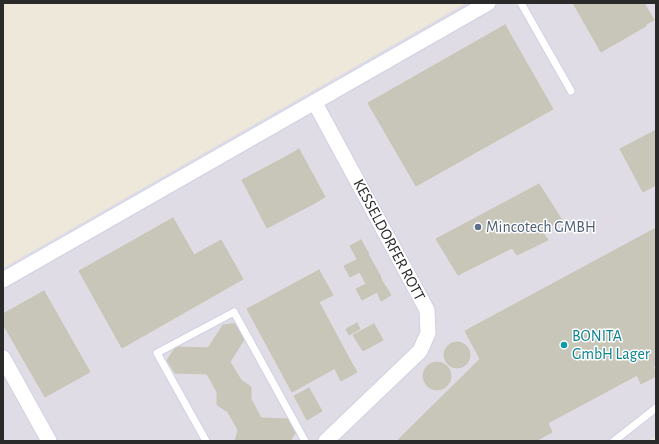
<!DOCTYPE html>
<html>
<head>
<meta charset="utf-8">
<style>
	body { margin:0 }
	#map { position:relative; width:659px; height:444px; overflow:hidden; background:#ede8da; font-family:"Alegreya Sans",sans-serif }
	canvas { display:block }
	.frame { position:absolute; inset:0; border:4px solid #2a2a2a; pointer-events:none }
</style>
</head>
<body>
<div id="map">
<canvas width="659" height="444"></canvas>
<div class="frame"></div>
</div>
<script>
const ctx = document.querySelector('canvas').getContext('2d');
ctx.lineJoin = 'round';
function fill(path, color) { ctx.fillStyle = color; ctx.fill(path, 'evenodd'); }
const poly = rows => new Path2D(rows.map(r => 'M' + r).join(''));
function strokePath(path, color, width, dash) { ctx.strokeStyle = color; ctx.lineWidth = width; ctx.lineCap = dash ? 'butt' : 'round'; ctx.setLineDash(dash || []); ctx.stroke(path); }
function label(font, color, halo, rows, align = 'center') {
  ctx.font = font + ' "Alegreya Sans",sans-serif'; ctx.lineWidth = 3; ctx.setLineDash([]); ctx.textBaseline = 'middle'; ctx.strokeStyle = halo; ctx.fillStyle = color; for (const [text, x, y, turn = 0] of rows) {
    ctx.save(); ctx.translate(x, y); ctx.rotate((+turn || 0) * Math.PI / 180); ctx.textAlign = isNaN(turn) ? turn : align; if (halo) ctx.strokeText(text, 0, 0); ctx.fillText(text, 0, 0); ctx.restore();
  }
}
fill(poly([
	[466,3,656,3,656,436,649,441,3,441,3,268]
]), '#e0dce5');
const building = poly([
	[573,3,633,3,646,26,601,52,573,3],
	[633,3,644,3,654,20,645,25,633,3],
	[505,25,553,109,416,186,368,103,505,25],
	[656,130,656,185,643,192,620,149,656,130],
	[299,149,325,197,315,203,289,155,299,149],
	[289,155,315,203,267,228,242,180,289,155],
	[539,184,562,220,542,231,548,240,517,255,512,248,458,275,436,239,539,184],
	[173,218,194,255,221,240,243,279,122,348,79,271,173,218],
	[656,228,656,365,548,423,552,432,536,441,524,441,465,331,656,228],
	[361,240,369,254,357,259,350,246,361,240],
	[368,254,381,277,380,277,385,286,386,287,362,300,356,289,366,284,360,272,350,277,344,266,368,254],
	[319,270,333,295,319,302,350,360,292,392,247,309,319,270],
	[386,287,391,295,381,301,377,292,386,287],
	[44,291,90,372,45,397,3,324,3,314,44,291],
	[357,323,360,329,349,335,346,329,357,323],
	[231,324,238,324,245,338,230,362,241,380,251,387,251,399,261,418,288,419,296,432,290,441,235,441,238,430,228,412,217,405,217,392,207,374,175,373,167,360,176,347,208,348,223,325,231,324],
	[374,324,383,340,363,351,353,335,374,324],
	'444 355a13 13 0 1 1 26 0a13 13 0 1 1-26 0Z',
	[480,359,524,441,397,441,480,359],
	[350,360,357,372,341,381,335,369,350,360],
	'423 376a14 14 0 1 1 28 0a14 14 0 1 1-28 0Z',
	[653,367,656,372,656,376,641,384,637,375,653,367],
	[309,388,322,411,307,420,294,396,309,388]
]);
fill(building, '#c8c6b9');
strokePath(building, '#c9c5b4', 1);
const service = poly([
	[521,3,571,91],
	[206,441,157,353,234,312,305,441],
	[614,441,656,408]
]);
const minor = poly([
	[315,103,427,310,428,333,420,351,326,441],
	[3,280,488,3],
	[3,358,49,441]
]);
strokePath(service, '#cfd0e4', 9);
strokePath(minor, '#cfd0e4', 17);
strokePath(service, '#fff', 7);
strokePath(minor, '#fff', 15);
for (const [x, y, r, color] of [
	[478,227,4,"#5c6f8a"],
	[564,345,4,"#0f9aa8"]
]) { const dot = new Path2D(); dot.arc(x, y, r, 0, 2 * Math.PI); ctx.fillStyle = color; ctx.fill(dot); strokePath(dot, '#fff', 1.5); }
label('16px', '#4e5e75', '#fff', [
	["Mincotech GMBH",486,227]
], 'left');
label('16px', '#2a2a2a', '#fff', [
	["KESSELDORFER ROTT",389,240,62]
]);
label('16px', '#0d838f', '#fff', [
	["BONITA",572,336],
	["GmbH Lager",572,354]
], 'left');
</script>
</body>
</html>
